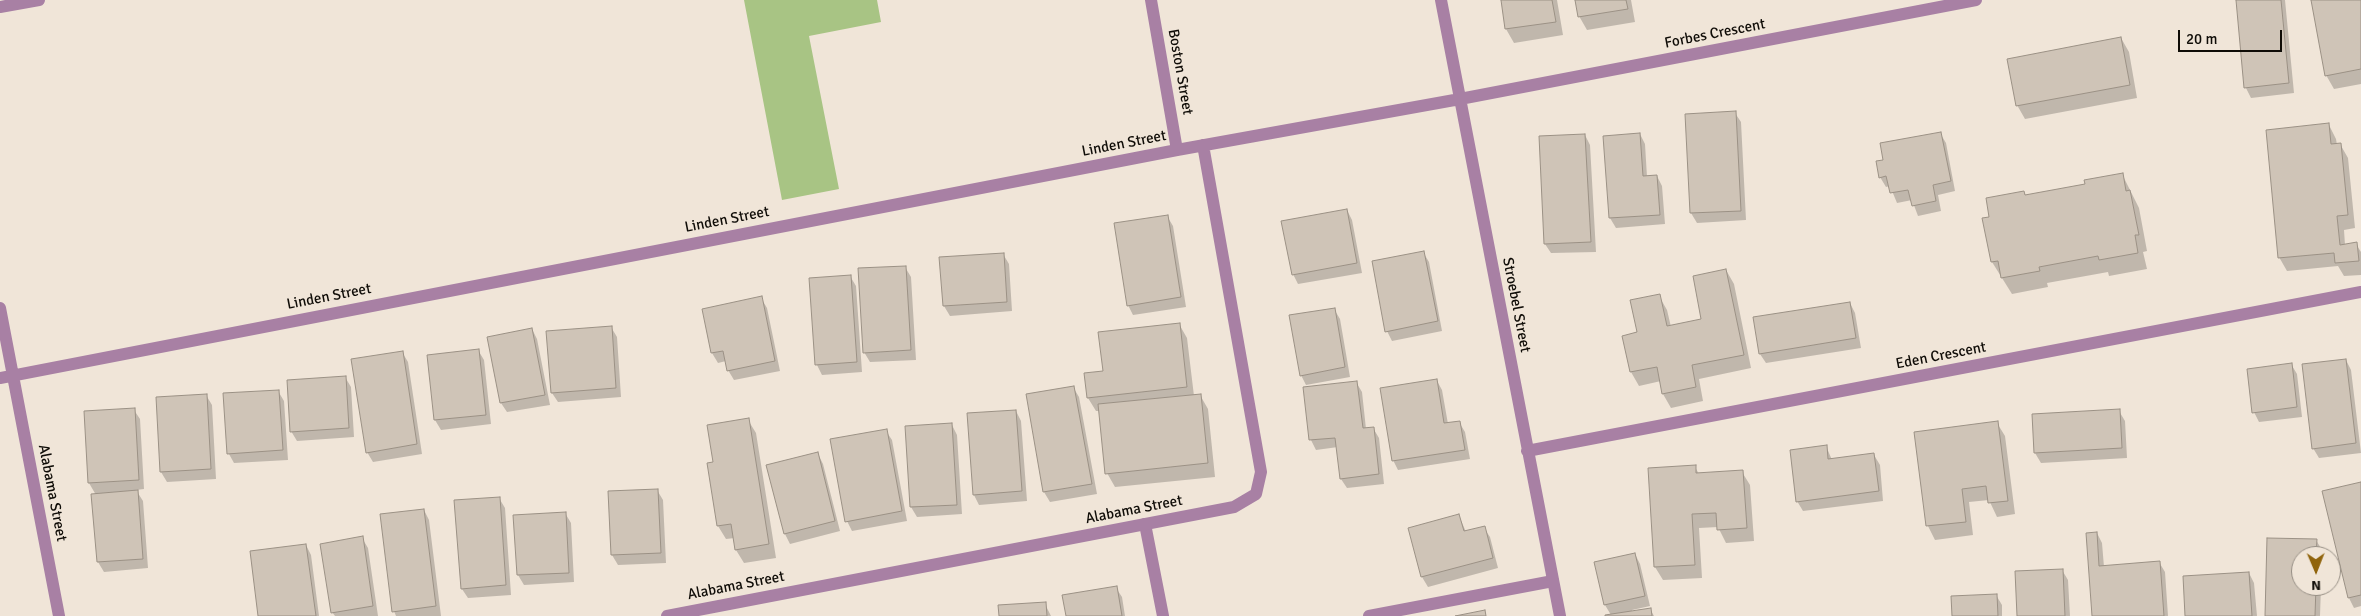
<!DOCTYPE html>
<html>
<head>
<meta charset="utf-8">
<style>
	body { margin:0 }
	#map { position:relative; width:2361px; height:616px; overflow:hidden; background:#f0e5d8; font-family:Signika,sans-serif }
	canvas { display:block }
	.north { position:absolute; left:2291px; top:546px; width:50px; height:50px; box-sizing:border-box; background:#f0e5d8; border:1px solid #968e84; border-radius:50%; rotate:179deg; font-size:14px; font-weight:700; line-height:20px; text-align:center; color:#0f0c07 }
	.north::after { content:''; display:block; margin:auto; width:18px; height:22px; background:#90640c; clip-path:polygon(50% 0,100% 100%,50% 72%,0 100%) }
	.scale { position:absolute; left:2178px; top:30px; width:104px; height:22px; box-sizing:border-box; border:2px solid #0f0c07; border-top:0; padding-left:6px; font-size:15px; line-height:18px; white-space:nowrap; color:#0f0c07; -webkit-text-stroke:4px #f0e5d8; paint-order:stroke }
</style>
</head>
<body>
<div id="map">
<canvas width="2361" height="616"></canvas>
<div class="north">N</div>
<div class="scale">20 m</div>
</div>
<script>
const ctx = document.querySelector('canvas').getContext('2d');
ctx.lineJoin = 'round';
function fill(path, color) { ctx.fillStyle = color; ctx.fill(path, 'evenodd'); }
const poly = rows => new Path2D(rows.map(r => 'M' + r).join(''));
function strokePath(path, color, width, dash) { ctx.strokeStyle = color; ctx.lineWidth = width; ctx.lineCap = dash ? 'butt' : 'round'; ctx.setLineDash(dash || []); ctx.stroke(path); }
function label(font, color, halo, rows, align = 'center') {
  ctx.font = font + ' Signika,sans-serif'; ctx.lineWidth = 4; ctx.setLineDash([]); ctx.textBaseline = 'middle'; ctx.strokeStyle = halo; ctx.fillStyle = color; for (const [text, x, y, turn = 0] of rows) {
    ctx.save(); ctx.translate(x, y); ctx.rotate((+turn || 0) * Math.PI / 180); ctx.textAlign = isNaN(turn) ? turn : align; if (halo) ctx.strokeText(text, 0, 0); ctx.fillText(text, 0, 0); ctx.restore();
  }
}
fill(poly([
	[744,0,877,0,881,22,809,36,839,189,782,200]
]), '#a8c484');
fill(poly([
	[1502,0,1557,0,1563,35,1514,43,1506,29],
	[1576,0,1631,0,1635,22,1587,30,1579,16],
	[2237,0,2285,0,2294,93,2251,98,2246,88],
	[2361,0,2361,84,2334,89,2326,75],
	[2121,38,2129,52,2137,98,2025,119,2017,105],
	[1735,113,1741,122,1746,220,1697,223,1691,213],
	[2329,125,2336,139,2337,145,2340,144,2348,158,2355,228,2344,230,2345,245,2356,244,2361,252,2361,275,2344,276,2338,266,2287,271,2279,257],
	[1940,133,1946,143,1955,191,1938,195,1941,211,1918,216,1912,200,1897,203,1890,186,1886,187,1880,177,1885,161],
	[1640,134,1645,144,1647,177,1657,176,1662,186,1665,224,1616,228,1610,218],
	[1585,135,1590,145,1596,252,1551,253,1545,244],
	[2122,174,2139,208,2147,251,2143,252,2147,269,2109,276,2108,272,2047,283,2048,287,2012,294,1992,262,1991,218,2024,193,2026,196,2087,185],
	[1347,210,1352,220,1362,273,1298,284,1293,274],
	[1167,216,1173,226,1186,307,1133,315,1128,305],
	[1423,252,1429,262,1442,331,1392,341,1387,331],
	[1003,254,1009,264,1012,311,950,316,944,306,941,259],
	[905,267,911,277,916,360,870,362,864,352],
	[1726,270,1734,284,1751,368,1699,379,1703,401,1671,408,1663,394,1661,381,1639,386,1631,372,1623,337,1638,333,1659,296,1667,310,1671,327,1703,320],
	[850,276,856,286,862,372,822,375,817,365],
	[761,298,767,308,780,371,734,380,728,370,726,361,718,363,712,353],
	[1850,303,1855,313,1861,348,1766,363,1760,354],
	[1334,309,1340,319,1350,377,1306,385,1301,375],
	[1179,324,1187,338,1194,396,1200,395,1208,409,1215,477,1115,487,1107,473,1100,411,1096,411,1088,398,1104,372],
	[611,327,617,337,621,397,558,402,552,393],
	[532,329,537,339,550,405,507,412,501,403],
	[478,350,484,360,491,424,441,430,435,420,428,356],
	[402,352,408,362,422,454,373,462,367,452],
	[2346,360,2351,370,2361,453,2319,458,2313,448],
	[2291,364,2297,374,2302,417,2259,422,2254,412],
	[345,377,351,387,354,437,297,441,291,431],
	[1437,381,1442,390,1448,424,1459,422,1465,432,1470,459,1398,470,1393,460],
	[1356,382,1362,392,1366,429,1373,428,1379,438,1384,484,1347,488,1341,479,1338,447,1316,450,1311,440],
	[1073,387,1079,397,1097,494,1050,502,1044,492,1027,395],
	[278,391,284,401,288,460,234,463,229,454],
	[206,395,212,405,216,479,167,482,161,472,157,398],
	[134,410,140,419,144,489,136,490,143,501,148,568,104,572,98,562,93,495,96,495,89,483],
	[1016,411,1021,421,1027,501,979,505,974,495],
	[2119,411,2125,421,2127,458,2041,463,2035,453],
	[748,420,756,433,776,558,744,563,736,550,735,538,726,539,718,526,714,463],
	[1997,423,2005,436,2015,514,1997,517,1989,500,1969,502,1973,535,1935,540,1928,526,1915,433],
	[952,425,957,435,962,514,917,517,911,507],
	[886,431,892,440,907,521,852,531,847,521],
	[1826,446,1832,460,1874,455,1880,465,1883,501,1803,511,1797,501],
	[818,454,823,464,840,531,790,544,785,534,768,466],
	[1695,467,1699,474,1742,472,1750,485,1754,541,1726,543,1718,527,1699,528,1702,578,1663,580,1655,567],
	[2361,483,2361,606,2354,608,2349,598],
	[657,490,663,500,666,563,618,565,612,555],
	[499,498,505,508,511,595,468,598,462,589],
	[424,510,429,520,441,616,396,616,394,611],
	[565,513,571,523,574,582,524,585,518,575],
	[1459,516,1466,532,1484,528,1490,537,1498,568,1428,587,1422,577,1410,529],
	[2097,533,2102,543,2104,567,2159,562,2165,572,2168,616,2094,616],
	[362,538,368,548,378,616,335,616,332,612],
	[2268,539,2316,540,2322,550,2322,556,2301,556,2301,586,2321,586,2320,616,2266,616],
	[306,545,311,555,319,616,259,616],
	[1635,554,1640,564,1650,606,1632,610,1632,612,1650,609,1654,616,1606,616,1611,615,1605,605,1596,563],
	[2062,570,2068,580,2070,616,2018,616],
	[2249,573,2254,583,2257,616,2186,616],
	[1116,588,1122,597,1125,616,1067,616],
	[1996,595,2002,605,2002,616,1953,616],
	[1045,604,1051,616,1000,616]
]), '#0003');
const building = poly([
	[1501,0,1552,0,1556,22,1505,29,1501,0],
	[1575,0,1626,0,1628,9,1578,17,1575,0],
	[2236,0,2281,0,2289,83,2244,88,2236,0],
	[2311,0,2361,0,2361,69,2325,76,2311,0],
	[2121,37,2130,85,2016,106,2007,59,2121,37],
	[1736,111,1741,211,1690,213,1685,114,1736,111],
	[2329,123,2331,144,2341,143,2348,215,2337,216,2340,245,2357,242,2359,261,2335,263,2334,253,2278,258,2266,130,2329,123],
	[1941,132,1951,181,1933,185,1936,201,1912,206,1908,190,1890,193,1886,176,1879,178,1876,161,1883,160,1880,143,1941,132],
	[1640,133,1643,176,1657,175,1660,215,1609,218,1603,136,1640,133],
	[1585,134,1591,242,1544,244,1539,136,1585,134],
	[2123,173,2126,191,2130,190,2139,235,2135,235,2138,253,2099,260,2098,256,2039,267,2040,271,2001,278,1998,261,1991,262,1982,218,1989,217,1986,198,2024,191,2025,195,2085,184,2084,180,2123,173],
	[1347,209,1357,263,1292,275,1281,221,1347,209],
	[1168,215,1181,297,1127,306,1114,223,1168,215],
	[1424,251,1438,321,1385,332,1372,261,1424,251],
	[1004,253,1007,302,943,306,939,257,1004,253],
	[906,266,911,350,863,353,858,268,906,266],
	[1726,269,1744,355,1692,365,1696,387,1662,394,1657,367,1630,372,1622,336,1637,332,1630,300,1660,294,1667,326,1701,319,1693,276,1726,269],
	[851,275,857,362,815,365,809,278,851,275],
	[762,296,775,361,727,371,723,351,711,353,702,309,762,296],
	[1850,302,1856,338,1759,354,1753,317,1850,302],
	[1335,308,1345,367,1300,376,1289,315,1335,308],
	[1180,323,1187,387,1087,398,1084,373,1103,371,1098,332,1180,323],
	[612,326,616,388,551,393,546,331,612,326],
	[532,328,545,395,500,403,487,337,532,328],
	[479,349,486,415,434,420,427,355,479,349],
	[403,351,417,444,366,453,351,359,403,351],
	[2346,359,2356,443,2312,449,2302,364,2346,359],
	[2292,363,2297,407,2252,413,2247,369,2292,363],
	[346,376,349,428,290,432,287,380,346,376],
	[1437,379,1444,423,1460,421,1465,450,1392,461,1380,388,1437,379],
	[1357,381,1363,428,1374,427,1379,474,1340,479,1335,438,1309,440,1303,387,1357,381],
	[1074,386,1092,484,1043,492,1026,394,1074,386],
	[279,390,283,450,227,454,223,393,279,390],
	[207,394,211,469,160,472,156,397,207,394],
	[1201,394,1208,463,1105,474,1098,404,1201,394],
	[135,408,139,480,88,483,84,411,135,408],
	[2120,409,2122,448,2034,453,2032,414,2120,409],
	[1016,410,1022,491,973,495,967,413,1016,410],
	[749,418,769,544,735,550,731,524,717,526,707,463,713,462,707,425,749,418],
	[1998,421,2008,501,1988,503,1986,486,1962,489,1966,522,1926,526,1914,432,1998,421],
	[952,423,957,505,910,507,905,426,952,423],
	[887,429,902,511,845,522,830,439,887,429],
	[1827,445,1828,459,1874,453,1879,491,1796,502,1790,450,1827,445],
	[818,452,835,521,784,534,766,465,818,452],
	[1696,465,1696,473,1743,470,1747,528,1717,530,1716,513,1692,514,1695,565,1654,567,1648,468,1696,465],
	[2361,482,2361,595,2348,598,2322,491,2361,482],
	[658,489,661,553,611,555,608,491,658,489],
	[138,490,143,559,97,562,91,494,138,490],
	[500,497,506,585,461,589,454,500,500,497],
	[424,509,436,606,392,612,380,514,424,509],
	[566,512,569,573,517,575,513,515,566,512],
	[1459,514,1464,531,1485,526,1493,558,1421,577,1408,528,1459,514],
	[2097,532,2099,566,2160,561,2164,616,2092,616,2086,533,2097,532],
	[363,536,373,606,331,613,320,544,363,536],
	[2267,538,2317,539,2316,556,2301,556,2301,586,2316,586,2315,616,2265,616,2267,538],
	[306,544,316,616,258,616,250,551,306,544],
	[1635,553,1645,596,1604,605,1594,562,1635,553],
	[2063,569,2065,616,2017,616,2015,571,2063,569],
	[2249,572,2252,616,2185,616,2183,576,2249,572],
	[1117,586,1122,616,1066,616,1062,595,1117,586],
	[1997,594,1998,616,1952,616,1951,596,1997,594],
	[1046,602,1047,616,999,616,998,605,1046,602],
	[1651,608,1652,616,1605,616,1605,615,1651,608],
	[1485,610,1486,616,1455,616,1485,610]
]);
fill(building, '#cfc4b7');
strokePath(building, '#9b9185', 1);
strokePath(poly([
	[1145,524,1163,616],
	[1369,616,1553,581]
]), '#a880a4', 12);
strokePath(poly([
	[1151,0,1177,150],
	[1441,0,1560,616],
	[0,7,39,0],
	[0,308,59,616],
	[0,378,1177,150,1460,99,1976,0],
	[1527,451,2361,292],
	[667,616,1234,507,1256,494,1261,472,1203,145]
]), '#a880a4', 12);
label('15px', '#0f0c07', '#f0e5d8', [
	["Forbes Crescent",1715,34,-11],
	["Boston Street",1180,72,80],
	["Linden Street",1124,144,-11],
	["Linden Street",727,220,-11],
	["Linden Street",329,297,-11],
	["Stroebel Street",1516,305,79],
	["Eden Crescent",1941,356,-11],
	["Alabama Street",52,493,79],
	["Alabama Street",1134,510,-11],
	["Alabama Street",736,586,-11]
]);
</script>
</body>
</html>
